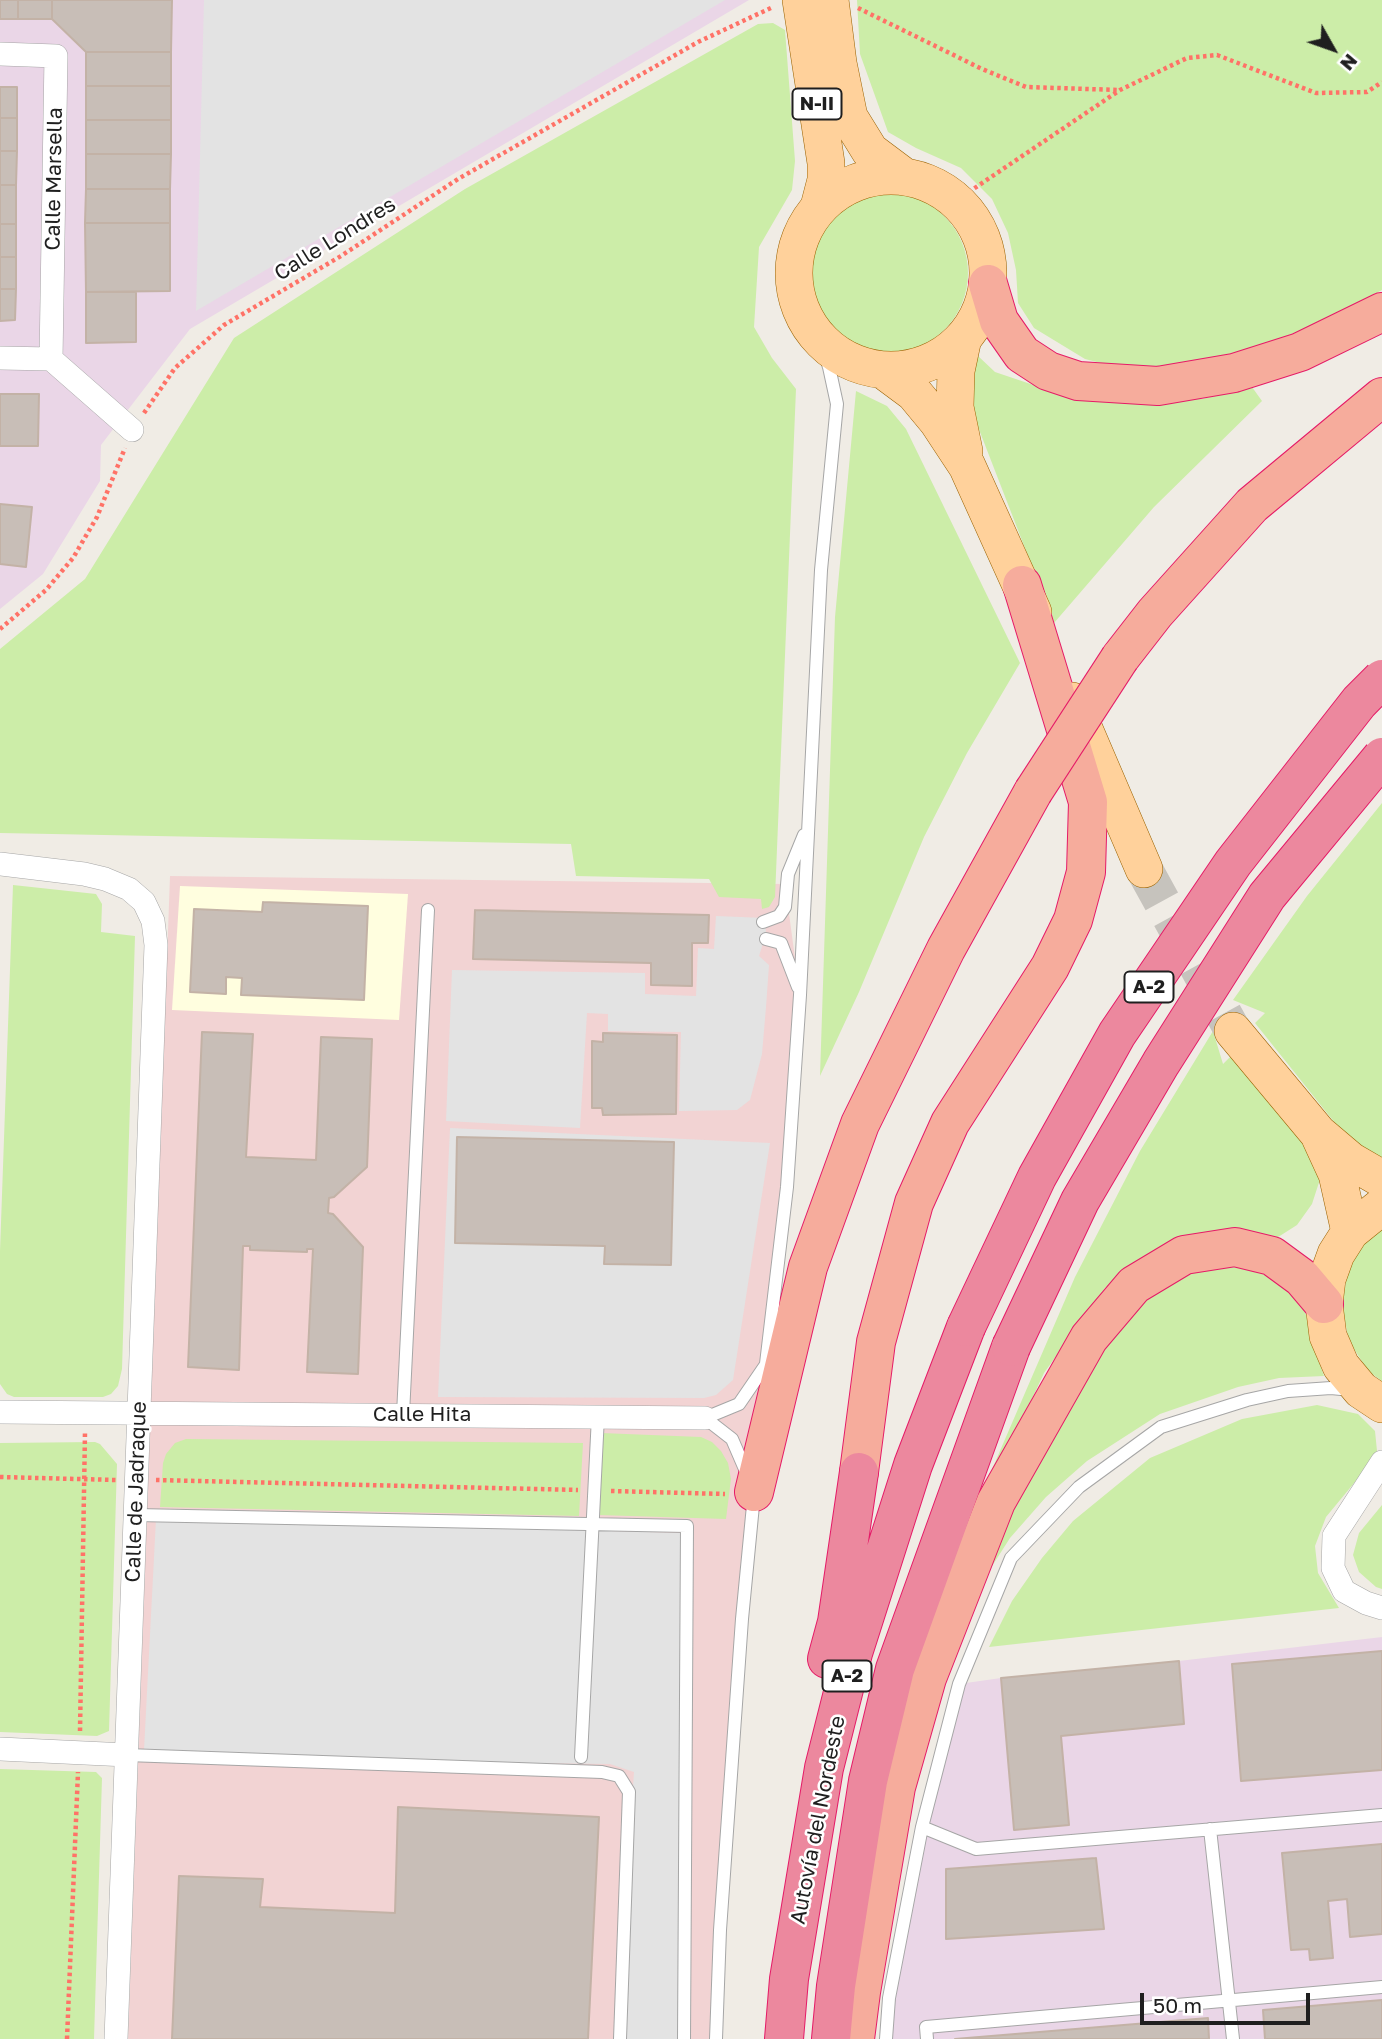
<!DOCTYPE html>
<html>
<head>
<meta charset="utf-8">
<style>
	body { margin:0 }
	#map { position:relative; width:1382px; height:2039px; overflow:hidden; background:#f0ece5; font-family:"Golos Text",sans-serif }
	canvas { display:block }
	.north { position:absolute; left:1298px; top:14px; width:70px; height:70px; -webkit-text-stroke:5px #fff; paint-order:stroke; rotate:130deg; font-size:19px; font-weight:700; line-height:28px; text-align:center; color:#1f1f1f }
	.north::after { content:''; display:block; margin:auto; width:24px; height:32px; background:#1f1f1f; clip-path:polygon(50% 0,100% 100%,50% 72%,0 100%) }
	.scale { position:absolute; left:1140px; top:1993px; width:170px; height:32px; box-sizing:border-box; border:4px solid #1f1f1f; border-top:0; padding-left:9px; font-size:21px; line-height:24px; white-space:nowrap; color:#1f1f1f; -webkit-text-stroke:5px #fff; paint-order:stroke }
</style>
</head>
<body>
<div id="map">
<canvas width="1382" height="2039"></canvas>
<div class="north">N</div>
<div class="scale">50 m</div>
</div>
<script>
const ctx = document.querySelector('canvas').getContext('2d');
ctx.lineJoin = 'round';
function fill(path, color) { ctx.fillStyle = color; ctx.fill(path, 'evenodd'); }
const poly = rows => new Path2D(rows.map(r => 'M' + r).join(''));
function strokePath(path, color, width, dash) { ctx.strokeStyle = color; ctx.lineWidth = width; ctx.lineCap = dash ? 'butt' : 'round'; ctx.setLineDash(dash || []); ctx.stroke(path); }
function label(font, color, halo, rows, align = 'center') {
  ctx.font = font + ' "Golos Text",sans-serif'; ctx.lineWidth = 5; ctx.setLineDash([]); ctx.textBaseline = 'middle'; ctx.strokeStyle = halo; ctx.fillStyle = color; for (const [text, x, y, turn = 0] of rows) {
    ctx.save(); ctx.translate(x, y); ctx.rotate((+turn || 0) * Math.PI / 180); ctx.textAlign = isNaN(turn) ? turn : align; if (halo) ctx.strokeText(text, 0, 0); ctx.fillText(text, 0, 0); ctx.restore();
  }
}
fill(poly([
	[170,876,785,884,800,995,765,1366,716,2039,128,2039]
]), '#f2d3d3');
fill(poly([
	[0,0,749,0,190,329,101,445,100,481,43,574,0,609],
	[1382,1637,1382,2039,886,2039,889,1998,959,1684,1001,1678,1179,1661]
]), '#ead6e7');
fill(poly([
	[180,886,408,894,399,1020,172,1010]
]), '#fffedf');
fill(poly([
	[857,0,1382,0,1382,290,1325,321,1251,350,1136,372,1085,359,1034,328,1018,303,1016,270,1008,233,992,199,961,168,916,148,888,132,860,54],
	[773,23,785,30,795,161,792,190,759,247,754,327,772,358,796,389,775,897,769,907,762,909,761,899,719,897,709,879,576,876,571,844,0,833,0,649,85,579,234,338,465,189,758,24],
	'808 273a80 80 0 1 1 160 0a80 80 0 1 1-160 0Z',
	[977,355,995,372,1069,397,1202,399,1252,387,1262,401,1154,507,1054,623,973,414,970,391],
	[856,391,887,406,906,429,1020,663,967,753,924,837,859,992,820,1076,835,617],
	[1382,803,1382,1168,1351,1143,1255,1023,1265,1013,1233,1000,1307,896],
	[13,885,96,894,102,904,101,932,135,936,122,1369,118,1386,111,1394,103,1397,14,1397,7,1394,0,1384,0,1251],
	[1213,1031,1223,1064,1234,1053,1324,1167,1312,1204,1297,1225,1275,1239,1159,1253,1105,1288,1044,1373,995,1478,990,1474,1075,1277,1140,1151],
	[1382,1227,1382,1381,1368,1371,1349,1341,1342,1306,1348,1270,1366,1239],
	[1258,1266,1304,1304,1312,1342,1324,1376,1279,1378,1238,1387,1160,1414,1087,1461,1046,1497,1010,1538,980,1585,1038,1451,1090,1353,1158,1287,1206,1267],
	[1317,1405,1358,1414,1375,1431,1377,1451,1369,1465,1326,1517,1315,1546,1318,1573,1339,1608,989,1647,1012,1601,1042,1558,1073,1521,1150,1458,1242,1419],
	[601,1433,701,1437,712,1442,721,1451,728,1463,731,1479,726,1519,598,1515],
	[186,1439,583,1443,579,1516,160,1507,163,1463,166,1454,175,1443],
	[95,1442,100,1444,117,1464,109,1731,97,1736,0,1732,0,1443],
	[1382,1505,1382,1589,1376,1587,1359,1572,1353,1555,1359,1533],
	[0,1769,96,1772,102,1778,94,2039,0,2039]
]), '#cceda8');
fill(poly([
	[204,0,725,0,196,311],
	[716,916,765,918,766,934,759,956,769,965,766,1007,762,1054,750,1100,737,1110,679,1111,681,1032,608,1031,608,1014,587,1013,580,1128,446,1121,452,970,645,973,645,994,696,996,698,948,714,949],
	[450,1128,770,1143,733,1380,716,1395,704,1398,438,1397],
	[156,1519,684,1533,680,2039,620,2039,625,1907,634,1772,610,1764,370,1761,144,1750]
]), '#e3e3e3');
const building = poly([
	[0,0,18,0,18,19,0,19,0,0],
	[18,0,52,0,52,19,18,19,18,0],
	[52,0,172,0,171,52,86,52,52,19,52,0],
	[86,52,171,52,171,86,86,86,86,52],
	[86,86,171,86,171,120,86,120,86,86],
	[0,87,17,87,17,118,0,118,0,87],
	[0,118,17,118,17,151,0,151,0,118],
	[86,120,171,120,171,154,86,154,86,120],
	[0,151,17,151,16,185,0,185,0,151],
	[86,154,171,154,170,189,86,189,86,154],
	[0,185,16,185,16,224,0,224,0,185],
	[86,189,170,189,170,223,85,223,86,189],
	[85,223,170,223,170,291,86,292,85,223],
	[0,224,16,224,16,257,0,257,0,224],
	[0,257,16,257,16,289,0,289,0,257],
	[0,289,16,289,15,320,0,321,0,289],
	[86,292,136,292,136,342,86,343,86,292],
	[0,394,39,394,38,446,0,446,0,394],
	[0,504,32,507,26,567,0,564,0,504],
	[263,902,368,906,364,1000,241,995,242,978,226,977,226,994,190,992,194,909,262,912,263,902],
	[475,910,709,915,708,943,692,943,692,986,651,985,651,963,473,959,475,910],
	[202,1032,253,1034,246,1157,316,1160,321,1037,372,1039,367,1167,334,1197,329,1198,328,1213,333,1214,363,1247,358,1374,307,1372,313,1249,307,1249,307,1252,250,1250,250,1246,243,1246,239,1370,188,1367,202,1032],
	[603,1033,677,1035,676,1114,603,1115,602,1108,592,1108,592,1041,603,1042,603,1033],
	[457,1137,674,1142,671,1265,604,1264,605,1246,455,1243,457,1137],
	[1382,1651,1382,1770,1241,1781,1232,1664,1382,1651],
	[1179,1661,1184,1724,1061,1736,1069,1825,1014,1830,1001,1678,1179,1661],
	[398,1807,599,1817,588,2039,172,2039,179,1876,263,1879,260,1907,395,1913,398,1807],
	[1382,1844,1382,1934,1350,1937,1347,1899,1328,1901,1333,1958,1310,1960,1309,1949,1291,1950,1282,1853,1382,1844],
	[1096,1858,1104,1929,946,1939,946,1869,1096,1858],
	[1382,2000,1382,2039,1265,2039,1263,2010,1382,2000],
	[1208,2018,1209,2039,955,2039,1208,2018]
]);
fill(building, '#c8beb7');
strokePath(building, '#c3b2a6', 2);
strokePath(poly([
	[1144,869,1233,1031]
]), '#c6c3bd', 37, [37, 18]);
const service = poly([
	[763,922,779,916,785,907,788,874,804,835],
	[766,939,781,943,798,987],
	[765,1372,787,1187,800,995,821,570,837,404,829,367,820,340],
	[403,1414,428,910],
	[748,1476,732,1439,705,1418,739,1404,765,1366],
	[136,1515,687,1526,684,2039],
	[127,1755,602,1772,619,1776,629,1792,620,2039],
	[581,1757,598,1416],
	[922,1827,976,1849,1382,1815],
	[1210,1829,1233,2039],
	[716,2039,720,1930,742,1619,754,1495],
	[886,2039,889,1998,922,1827,959,1684,1011,1558,1079,1487,1161,1427,1247,1400,1288,1391,1331,1388,1351,1390],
	[927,2039,926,2027,1382,1987]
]);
const minor = poly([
	[0,54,56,56,51,359],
	[0,358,51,359],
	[51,359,132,430],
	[0,864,84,874,105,879,129,889,144,902,153,921,156,945,116,2039],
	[0,1412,705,1418],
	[1382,1462,1334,1536,1333,1568,1344,1591,1366,1603,1382,1608],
	[0,1749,127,1755]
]);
const primary = poly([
	[801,0,826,163,826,180,819,207],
	[830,0,838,63,849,117,870,151,902,175],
	'794 273a97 97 0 1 1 194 0a97 97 0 1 1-194 0Z',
	[963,338,956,371,955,407,964,451],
	[883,370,914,393,938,422,967,466,1033,612],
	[1072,701,1144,869],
	[1233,1031,1318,1133,1351,1161,1382,1179],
	[1320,1137,1337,1174,1350,1232],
	[1382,1206,1350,1232,1336,1254,1327,1279,1324,1304,1328,1336,1341,1366,1361,1390,1382,1404]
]);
const trunk = poly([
	[988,284,999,321,1022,354,1048,371,1078,381,1158,386,1234,373,1300,352,1382,312],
	[1120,658,1155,613,1252,505,1382,397],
	[859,1472,876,1342,914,1203,950,1123,1050,967,1073,920,1086,872,1088,802,1022,585],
	[754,1492,808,1267,860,1124,946,949,1033,792],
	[855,2039,861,1992,896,1787,927,1678,996,1502,1089,1338,1134,1285,1184,1255,1235,1247,1272,1256,1302,1278,1324,1304]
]);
const motorway = poly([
	[827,1659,837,1622,859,1472],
	[784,2039,789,1979,824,1768,853,1653,913,1465,966,1327],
	[831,2039,836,1986,868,1781,895,1669,1011,1347]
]);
strokePath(service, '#a6a6a6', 14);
strokePath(minor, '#a6a6a6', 24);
strokePath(primary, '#9a6200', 38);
strokePath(trunk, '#e51b67', 40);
strokePath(motorway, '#e51b67', 40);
strokePath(poly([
	[858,8,982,69,1026,87,1119,90],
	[957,200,1120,90,1187,58,1217,55,1316,93,1367,92,1382,82],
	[144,413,175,368,224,325,341,256,458,179,698,42,773,7],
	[0,629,46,590,73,558,97,517,125,448],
	[0,1477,116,1480],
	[156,1480,578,1490],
	[611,1491,725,1494],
	[80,1731,85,1432],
	[67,2039,78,1772]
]), '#ff7267', 4.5, [3.5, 3.5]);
strokePath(service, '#fff', 12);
strokePath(minor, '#fff', 23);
strokePath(primary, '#ffd19b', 37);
strokePath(trunk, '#f6ac9c', 38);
strokePath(motorway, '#ec889e', 38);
const trunkBridge = poly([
	[1033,792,1120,658]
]);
const motorwayBridge = poly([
	[966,1327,1037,1177,1117,1034,1233,863,1359,702,1382,679],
	[1011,1347,1080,1201,1161,1063,1267,896,1382,757]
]);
strokePath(trunkBridge, '#e51b67', 40, []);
strokePath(motorwayBridge, '#e51b67', 40, []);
strokePath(trunkBridge, '#f6ac9c', 38);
strokePath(motorwayBridge, '#ec889e', 38);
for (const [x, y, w] of [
	[817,104,49],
	[1149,987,49],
	[847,1676,49]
]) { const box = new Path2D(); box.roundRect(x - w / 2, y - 15.5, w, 31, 5); ctx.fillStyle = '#fff'; ctx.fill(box); strokePath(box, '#1f1f1f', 2); }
label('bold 19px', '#1f1f1f', null, [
	["N-II",817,104],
	["A-2",1149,987],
	["A-2",847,1676]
]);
label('21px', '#1f1f1f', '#fff', [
	["Calle Marsella",54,179,-89],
	["Calle Londres",335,239,-32],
	["Calle Hita",422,1414],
	["Calle de Jadraque",136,1492,-88],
	["Autovía del Nordeste",818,1820,-79]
]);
</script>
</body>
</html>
